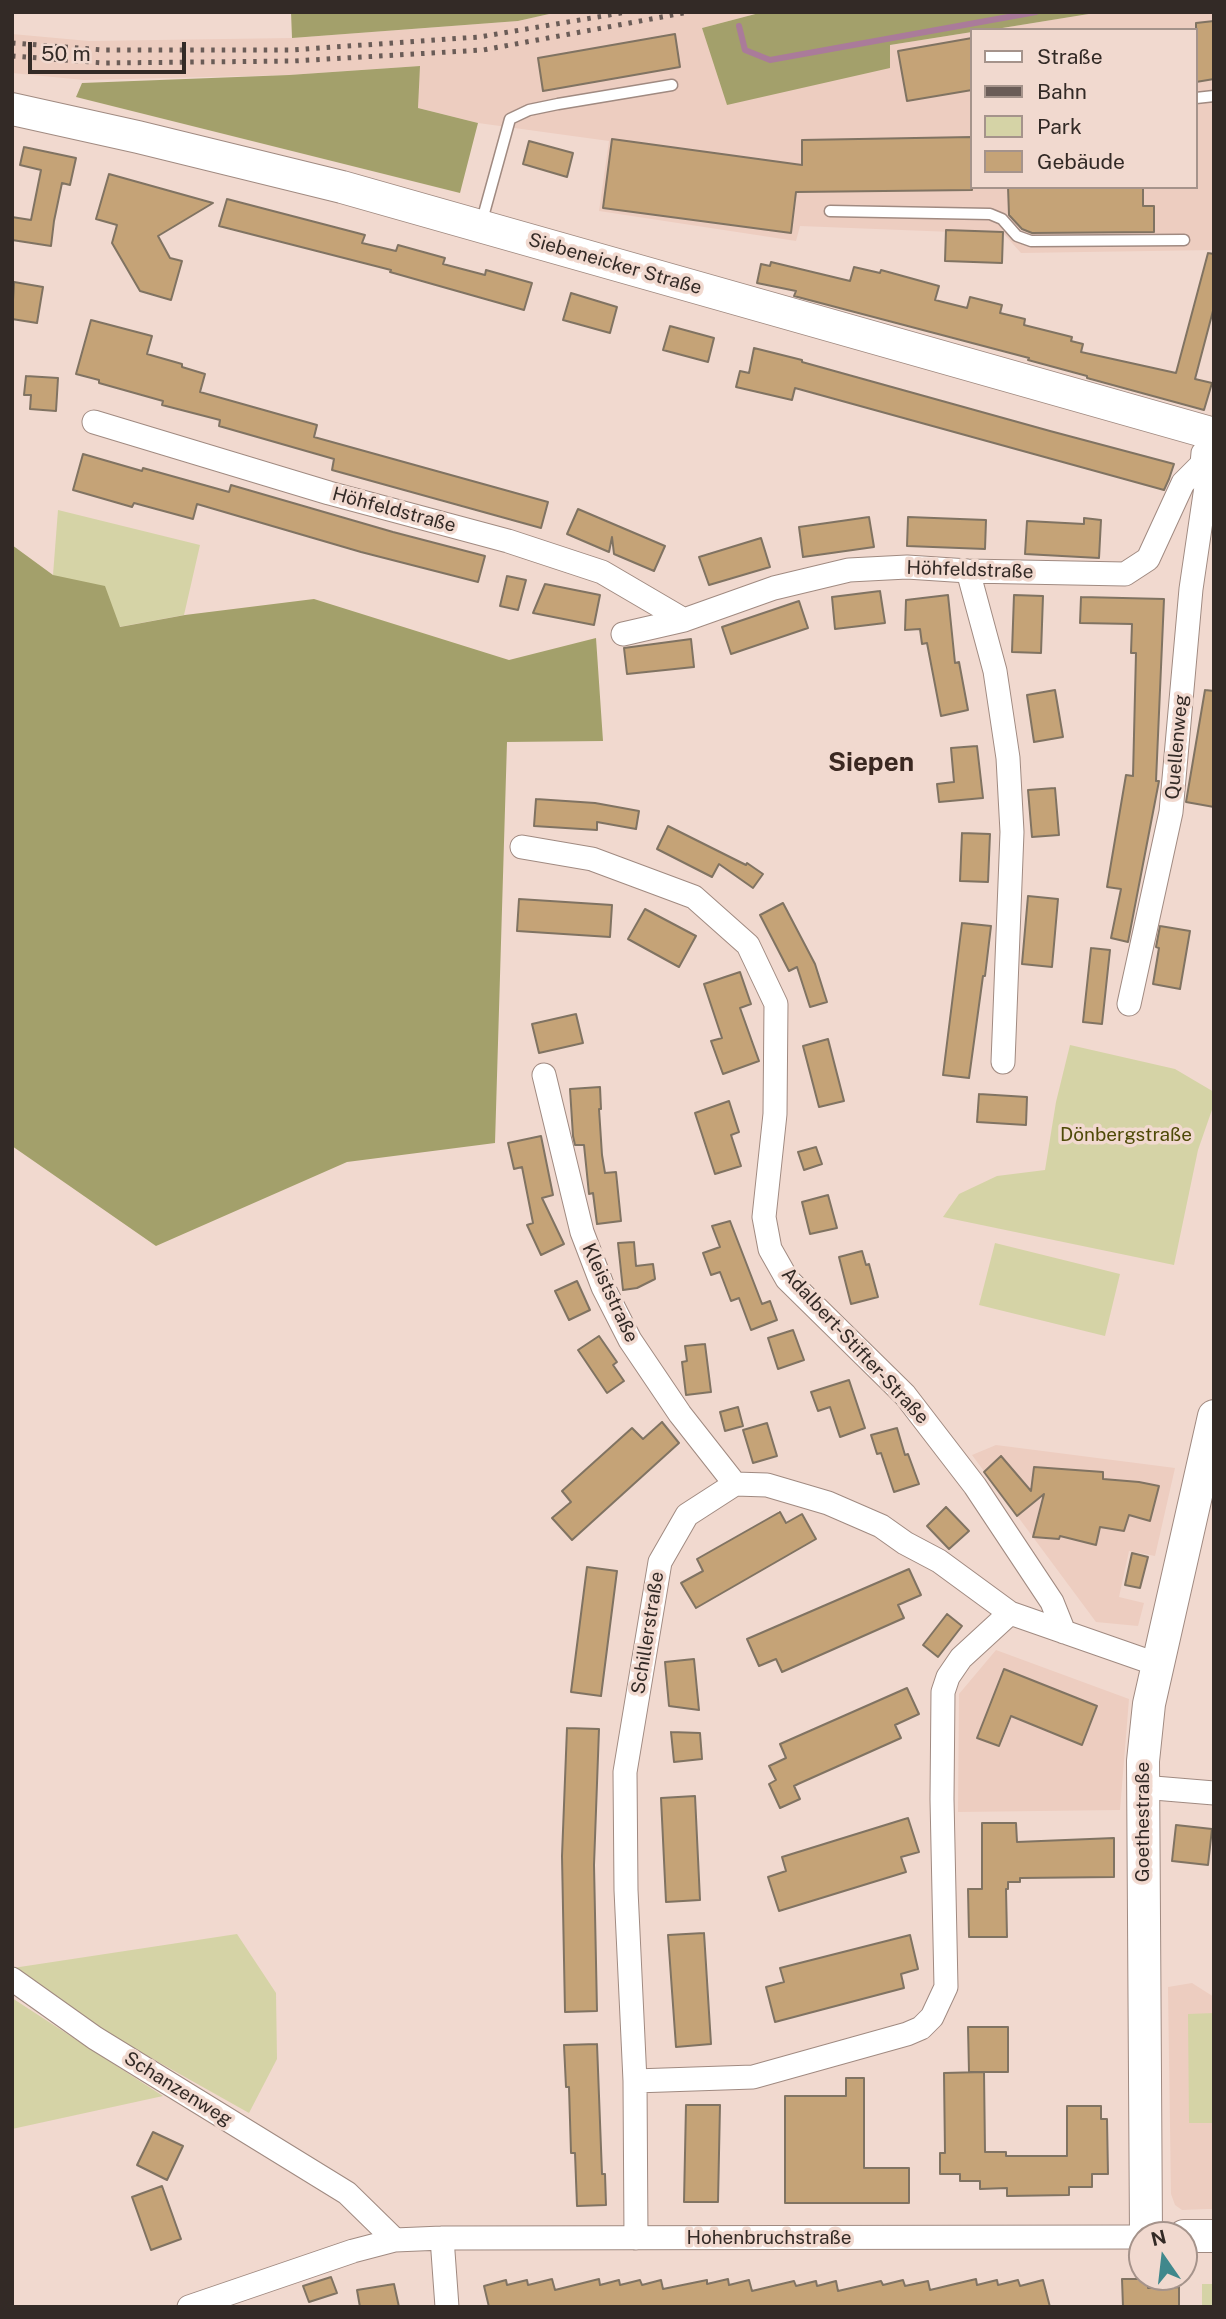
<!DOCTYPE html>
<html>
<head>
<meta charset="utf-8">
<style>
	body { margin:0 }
	#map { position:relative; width:1226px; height:2319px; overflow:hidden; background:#f1d9cf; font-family:"Public Sans",sans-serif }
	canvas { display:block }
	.frame { position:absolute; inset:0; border:14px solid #332a26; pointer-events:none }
	.legend { position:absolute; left:970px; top:28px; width:228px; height:161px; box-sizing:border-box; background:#f1d9cf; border:2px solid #a5938b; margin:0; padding:9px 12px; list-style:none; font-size:21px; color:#332a26 }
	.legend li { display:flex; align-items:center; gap:14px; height:35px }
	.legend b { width:35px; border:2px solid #a5938b }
	.north { position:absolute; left:1128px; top:2221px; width:70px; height:70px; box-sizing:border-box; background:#f1d9cf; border:2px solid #a5938b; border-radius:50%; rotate:346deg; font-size:19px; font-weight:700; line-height:28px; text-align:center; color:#332a26 }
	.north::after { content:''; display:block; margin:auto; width:24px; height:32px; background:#40888c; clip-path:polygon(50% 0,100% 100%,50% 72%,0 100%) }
	.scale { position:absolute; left:28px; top:42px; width:158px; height:32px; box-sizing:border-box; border:4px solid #332a26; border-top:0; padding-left:9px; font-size:21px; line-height:24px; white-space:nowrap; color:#332a26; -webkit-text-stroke:5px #f1d9cf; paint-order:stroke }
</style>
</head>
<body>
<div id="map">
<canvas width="1226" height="2319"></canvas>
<div class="frame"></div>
<ul class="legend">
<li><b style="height:9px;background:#fff"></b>Straße</li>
<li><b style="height:9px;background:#6a5c57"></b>Bahn</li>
<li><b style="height:19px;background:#d5d3a6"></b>Park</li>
<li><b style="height:19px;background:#c5a377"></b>Gebäude</li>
</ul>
<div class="north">N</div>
<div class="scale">50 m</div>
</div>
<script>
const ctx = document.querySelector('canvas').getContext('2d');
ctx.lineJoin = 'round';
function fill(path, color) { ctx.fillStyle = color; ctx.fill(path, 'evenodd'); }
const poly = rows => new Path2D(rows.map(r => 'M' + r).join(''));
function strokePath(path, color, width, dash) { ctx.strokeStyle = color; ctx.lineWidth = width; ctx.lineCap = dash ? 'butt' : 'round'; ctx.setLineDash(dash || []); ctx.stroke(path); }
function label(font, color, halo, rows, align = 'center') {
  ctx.font = font + ' "Public Sans",sans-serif'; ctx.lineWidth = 7; ctx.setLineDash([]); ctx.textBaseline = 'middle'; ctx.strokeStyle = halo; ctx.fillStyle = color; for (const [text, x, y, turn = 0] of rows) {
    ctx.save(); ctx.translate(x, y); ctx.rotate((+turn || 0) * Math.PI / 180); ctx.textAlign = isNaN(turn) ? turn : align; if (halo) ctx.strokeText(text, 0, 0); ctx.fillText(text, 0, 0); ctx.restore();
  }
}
fill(poly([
	[558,12,763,12,702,28,890,45,972,32,972,187,1196,187,1196,30,990,30,1101,12,1214,12,1214,250,1021,253,1004,234,800,226,796,241,599,211,609,141,478,123,418,108,419,66,289,75,84,80,12,73,12,34,89,41,292,38,518,21],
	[996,1445,1175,1468,1155,1556,1129,1551,1119,1597,1144,1603,1138,1626,1096,1622,972,1455],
	[996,1650,1129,1699,1120,1810,958,1812,959,1694],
	[1192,1983,1214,1997,1214,2209,1207,2209,1182,2210,1175,2205,1171,2194,1168,1987]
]), '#edcdc0');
fill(poly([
	[58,510,200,545,184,615,119,627,53,575],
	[1070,1045,1175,1069,1214,1092,1214,1104,1198,1150,1174,1265,943,1217,959,1194,997,1176,1045,1170,1056,1102],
	[995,1243,1120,1274,1105,1336,979,1305],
	[237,1934,276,1993,277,2059,249,2113,121,2041,13,1968],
	[12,1998,163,2096,12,2129],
	[1214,2013,1214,2123,1189,2123,1188,2014],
	[1202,2284,1214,2284,1214,2307,1202,2307]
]), '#d5d3a6');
fill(poly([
	[291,12,558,12,518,21,292,38],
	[763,12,1101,12,990,30,972,30,972,32,890,45,890,68,727,105,702,28],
	[420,66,418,108,478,123,460,193,76,97,82,83,289,75],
	[12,545,53,575,105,586,120,627,185,615,314,599,509,660,596,638,603,741,507,742,495,1143,347,1162,156,1246,12,1146]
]), '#a3a06b');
strokePath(poly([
	[739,26,745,50,770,60,1036,12]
]), '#aa7b9a', 6);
const building = poly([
	[1214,21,1214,79,1196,82,1196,23,1214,21],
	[675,34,680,67,543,91,538,58,675,34],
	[972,38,972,90,907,101,898,51,972,38],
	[972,137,972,190,796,192,791,233,603,208,612,139,802,165,802,140,972,137],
	[529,141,573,153,567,177,523,164,529,141],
	[24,147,76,158,70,185,62,183,54,221,51,246,12,240,12,217,31,220,41,170,20,165,24,147],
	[109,174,213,203,158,236,170,258,182,261,171,300,140,291,112,243,117,225,96,219,109,174],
	[1008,187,1143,187,1143,206,1154,206,1154,232,1032,233,1022,229,1009,215,1008,187],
	[227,199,365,235,362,243,396,251,398,245,445,258,443,264,485,275,486,270,532,283,524,310,390,272,391,270,219,226,227,199],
	[946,230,1003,232,1002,263,945,261,946,230],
	[1208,253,1214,254,1214,307,1195,379,1212,383,1204,410,1087,378,1087,376,1028,360,1029,358,794,296,796,291,757,283,761,264,770,266,771,262,850,281,854,267,880,273,881,270,939,286,935,300,967,308,970,297,1002,305,1000,313,1025,319,1024,325,1072,337,1071,341,1083,344,1081,352,1176,373,1208,253],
	[14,282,43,287,37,323,12,319,14,282],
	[571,293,617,307,610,333,563,320,571,293],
	[91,320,152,336,147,354,182,364,182,367,205,374,200,392,317,425,314,437,548,502,541,528,332,470,334,459,219,426,220,420,162,405,163,401,99,383,99,380,76,374,91,320],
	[670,326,714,338,708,362,663,350,670,326],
	[754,348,802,360,802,362,1050,431,1174,464,1169,479,1164,490,795,388,792,400,736,387,740,371,749,373,754,348],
	[26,376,58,378,56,411,30,409,31,395,24,395,26,376],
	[83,454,142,471,143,468,229,492,231,485,393,532,485,556,478,582,361,552,197,504,193,519,134,503,132,507,73,490,83,454],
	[578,509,665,546,654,571,614,554,612,537,609,552,567,534,578,509],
	[869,517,874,547,803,557,799,527,869,517],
	[908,517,986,520,985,549,907,546,908,517],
	[1084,518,1101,520,1099,558,1025,554,1027,521,1084,524,1084,518],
	[761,538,770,567,709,585,699,557,761,538],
	[507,576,526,580,518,610,500,606,507,576],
	[545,584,600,595,594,625,533,613,545,584],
	[880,591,885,623,835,629,832,597,880,591],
	[948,595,955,663,959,662,968,710,941,716,927,643,922,644,920,629,905,630,906,600,948,595],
	[1014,595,1043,596,1041,653,1012,652,1014,595],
	[1081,597,1164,599,1156,781,1159,781,1128,942,1111,938,1121,889,1107,887,1126,775,1133,776,1136,653,1131,653,1132,624,1080,623,1081,597],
	[799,601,808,628,731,654,722,627,799,601],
	[691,639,694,667,627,674,624,648,691,639],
	[1055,690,1063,737,1034,742,1027,695,1055,690],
	[1205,690,1214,691,1214,807,1186,802,1205,690],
	[977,746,983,798,939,802,937,784,954,782,951,748,977,746],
	[1055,788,1059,835,1032,837,1028,790,1055,788],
	[536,799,595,803,639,811,636,829,597,822,597,830,534,826,536,799],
	[668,826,746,865,747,863,763,874,753,888,719,864,712,877,657,849,668,826],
	[962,833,990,834,988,882,960,881,962,833],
	[1028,896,1058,899,1052,967,1022,964,1028,896],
	[519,899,612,905,610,937,517,931,519,899],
	[783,903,815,964,827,1002,810,1007,797,967,789,971,760,915,783,903],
	[645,909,696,936,679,967,628,939,645,909],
	[962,923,991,926,985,976,983,976,969,1078,943,1075,962,923],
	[1160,926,1190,931,1180,989,1153,984,1159,948,1156,947,1160,926],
	[1091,948,1110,950,1102,1024,1083,1022,1091,948],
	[740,972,751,1004,740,1008,759,1061,723,1074,711,1041,722,1038,704,984,740,972],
	[576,1014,583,1043,539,1053,532,1024,576,1014],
	[828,1039,844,1101,819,1107,803,1046,828,1039],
	[600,1087,601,1109,599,1109,602,1155,605,1173,616,1172,621,1221,597,1224,593,1193,589,1194,584,1145,575,1145,573,1136,570,1089,600,1087],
	[979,1094,1027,1097,1026,1125,977,1122,979,1094],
	[729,1101,739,1132,731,1135,741,1166,715,1174,695,1113,729,1101],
	[541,1136,553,1195,542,1198,564,1244,541,1255,527,1225,533,1223,522,1167,514,1169,508,1143,541,1136],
	[816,1147,822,1164,804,1170,798,1152,816,1147],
	[828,1195,837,1228,810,1234,802,1202,828,1195],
	[730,1221,762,1304,770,1301,777,1320,751,1330,739,1298,731,1301,720,1272,711,1275,703,1253,720,1247,712,1226,730,1221],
	[634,1242,636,1266,653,1264,655,1279,637,1288,623,1290,618,1243,634,1242],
	[862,1251,866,1265,869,1264,878,1297,851,1304,839,1257,862,1251],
	[577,1281,590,1310,569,1320,555,1291,577,1281],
	[793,1330,804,1360,778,1369,768,1338,793,1330],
	[599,1336,617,1362,613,1365,624,1381,607,1393,578,1350,599,1336],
	[705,1344,711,1392,686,1395,682,1362,687,1361,685,1346,705,1344],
	[849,1380,865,1428,840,1437,830,1407,818,1411,811,1392,849,1380],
	[738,1407,743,1426,725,1431,720,1412,738,1407],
	[662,1422,679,1443,572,1540,552,1518,571,1502,562,1491,632,1428,643,1439,662,1422],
	[767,1423,777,1456,753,1463,743,1430,767,1423],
	[897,1428,905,1455,908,1454,919,1484,894,1492,881,1453,877,1454,871,1435,897,1428],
	[1001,1456,1031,1491,1034,1467,1103,1472,1103,1479,1139,1482,1159,1486,1150,1521,1129,1515,1124,1531,1100,1527,1096,1545,1060,1536,1059,1539,1033,1537,1044,1494,1017,1516,984,1472,1001,1456],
	[946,1507,969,1531,949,1549,927,1526,946,1507],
	[780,1512,786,1523,802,1514,816,1539,696,1608,681,1583,703,1571,697,1559,780,1512],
	[1132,1553,1148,1557,1140,1588,1125,1585,1132,1553],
	[587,1567,617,1571,601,1696,571,1692,587,1567],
	[909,1569,921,1595,898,1605,904,1618,782,1672,776,1659,759,1666,747,1639,909,1569],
	[947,1614,962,1626,938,1657,923,1645,947,1614],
	[694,1659,699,1710,669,1706,665,1662,694,1659],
	[1004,1669,1097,1706,1082,1745,1011,1716,999,1746,977,1738,1004,1669],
	[907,1688,919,1714,895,1725,901,1738,798,1784,794,1786,800,1799,780,1808,769,1784,776,1780,769,1766,786,1758,780,1744,907,1688],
	[567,1728,599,1729,594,1865,597,2011,565,2012,562,1856,567,1728],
	[671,1732,700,1733,702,1759,674,1762,671,1732],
	[695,1796,700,1900,666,1902,661,1798,695,1796],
	[908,1818,919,1852,901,1857,906,1872,779,1911,768,1877,786,1871,782,1857,908,1818],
	[982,1823,1016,1823,1017,1842,1114,1838,1114,1877,1020,1878,1020,1882,1008,1882,1008,1889,1006,1889,1007,1937,969,1937,968,1889,982,1889,982,1823],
	[1176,1825,1212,1829,1208,1865,1172,1861,1176,1825],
	[704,1933,711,2044,676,2047,668,1935,704,1933],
	[910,1935,918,1969,901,1974,904,1988,775,2022,766,1987,784,1982,780,1968,910,1935],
	[968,2027,1008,2027,1008,2072,969,2072,968,2027],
	[597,2044,602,2174,605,2174,606,2205,577,2206,575,2153,571,2153,569,2087,566,2087,564,2045,597,2044],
	[984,2072,985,2152,1006,2152,1006,2156,1067,2156,1067,2106,1101,2106,1101,2119,1107,2119,1108,2174,1092,2174,1092,2187,1069,2187,1069,2195,1007,2196,1007,2188,980,2189,980,2181,960,2181,960,2174,940,2174,940,2153,945,2153,944,2073,984,2072],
	[846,2078,864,2078,864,2168,909,2168,909,2203,785,2203,785,2096,846,2096,846,2078],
	[686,2105,720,2105,718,2202,684,2202,686,2105],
	[153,2132,183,2146,167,2180,137,2165,153,2132],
	[162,2186,181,2239,151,2250,132,2197,162,2186],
	[331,2277,337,2293,309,2302,303,2286,331,2277],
	[552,2279,555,2290,599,2279,600,2285,619,2280,620,2285,640,2280,642,2285,661,2280,663,2289,707,2280,707,2284,728,2279,729,2285,749,2280,752,2291,794,2281,796,2286,816,2281,817,2286,836,2281,838,2291,881,2281,883,2285,903,2280,905,2286,928,2281,930,2290,976,2279,977,2285,997,2280,998,2285,1018,2280,1020,2286,1043,2280,1050,2307,489,2307,484,2286,506,2280,507,2285,527,2280,528,2285,552,2279],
	[1122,2279,1148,2279,1148,2288,1179,2287,1179,2307,1123,2307,1122,2279],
	[394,2284,399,2307,360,2307,357,2290,394,2284]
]);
fill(building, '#c5a377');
strokePath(building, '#807362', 2);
const lane = poly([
	[1196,98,1214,96],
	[830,211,990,214,1002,219,1017,236,1031,241,1184,240],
	[481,224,510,119,529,110,558,104,672,85]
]);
const street = poly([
	[94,422,329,493,508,541,602,572,684,620,774,588,849,570,907,567,968,571,1125,574,1148,559,1183,483,1202,464],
	[968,571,995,671,1008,758,1012,832,1003,1062],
	[623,634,684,620],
	[522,847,592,859,694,897,748,945,776,1004,775,1114,764,1217,770,1249,787,1279,905,1395,975,1486,1052,1602,1064,1632],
	[1129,1004,1171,812,1191,589,1206,487,1202,464,1203,453],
	[544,1075,582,1232,603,1287,630,1340,680,1414,735,1484],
	[1142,1787,1214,1793],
	[12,1979,95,2038,347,2193,395,2240,442,2238,1142,2237],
	[635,2081,753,2077,907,2034,921,2028,932,2017,946,1987,942,1799,943,1692,948,1677,961,1658,1010,1613],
	[442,2238,447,2307],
	[636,2238,635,2081,626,1890,625,1772,660,1562,687,1515,735,1484,767,1485,828,1503,881,1526,905,1543,939,1561,1010,1613,1159,1665],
	[189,2307,353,2251,395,2240]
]);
const secondary = poly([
	[12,109,138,137,342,187,1214,434],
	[1146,2235,1143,1761,1149,1704,1214,1416],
	[1184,2236,1214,2236]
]);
strokePath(lane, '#a08a81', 13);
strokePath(street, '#a08a81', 25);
strokePath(secondary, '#a08a81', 34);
strokePath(lane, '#fff', 10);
strokePath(street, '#fff', 23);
strokePath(secondary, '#fff', 32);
strokePath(poly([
	[12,43,104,50,291,50,479,37,627,12],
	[12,56,104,63,293,61,483,50,689,12]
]), '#6a5c57', 5, [3.5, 7]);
label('19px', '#332a26', '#f1d9cf', [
	["Siebeneicker Straße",615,264,16],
	["Höhfeldstraße",394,510,15],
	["Höhfeldstraße",970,570,2],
	["Quellenweg",1177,747,-85],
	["Kleiststraße",610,1293,65],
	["Adalbert-Stifter-Straße",855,1346,47],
	["Schillerstraße",648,1633,-81],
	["Goethestraße",1143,1822,-90],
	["Schanzenweg",178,2089,32],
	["Hohenbruchstraße",769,2238]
]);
label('19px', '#4e4a07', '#f1d9cf', [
	["Dönbergstraße",1126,1135]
]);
label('bold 26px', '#3a2821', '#f1d9cf', [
	["Siepen",871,763]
]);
</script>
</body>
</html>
